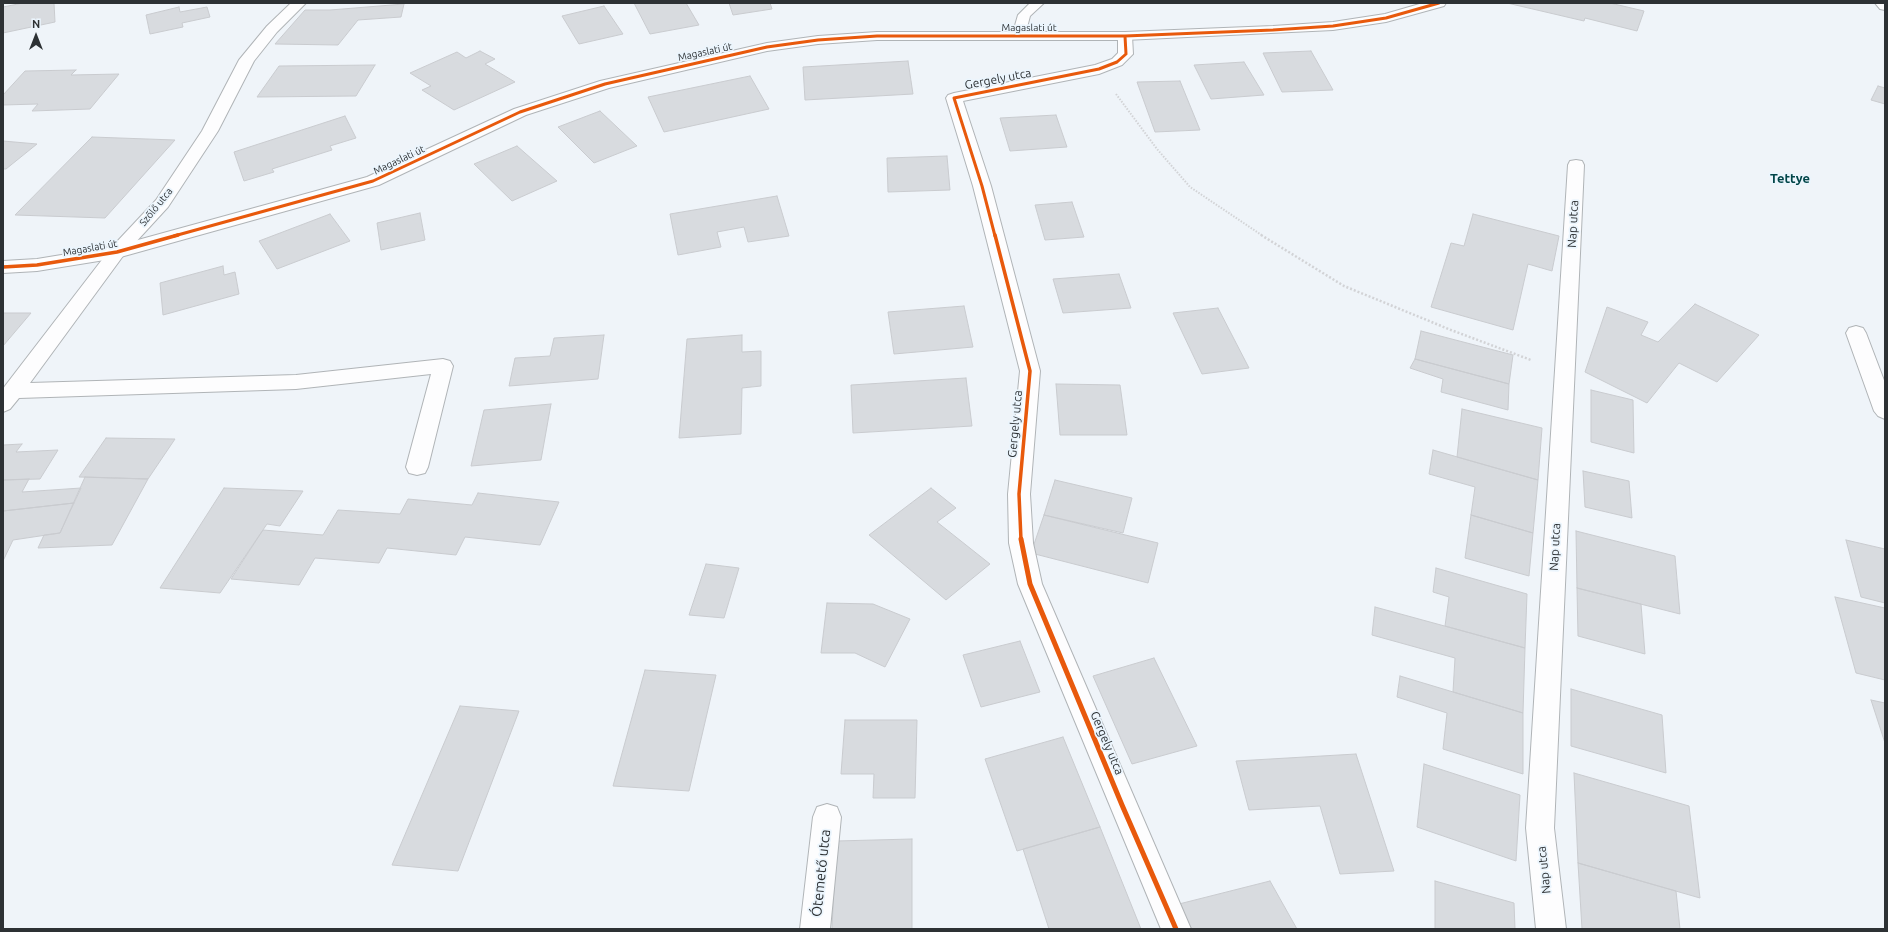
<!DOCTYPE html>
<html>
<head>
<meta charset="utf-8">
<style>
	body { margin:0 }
	#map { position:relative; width:1888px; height:932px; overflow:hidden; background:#eff4f9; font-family:Ubuntu,sans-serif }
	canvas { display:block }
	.frame { position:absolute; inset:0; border:4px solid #2d3134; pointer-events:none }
	.north { position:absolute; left:16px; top:16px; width:40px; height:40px; -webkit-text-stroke:3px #ebf5fd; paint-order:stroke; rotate:0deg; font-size:11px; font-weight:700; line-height:16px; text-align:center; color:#2d3134 }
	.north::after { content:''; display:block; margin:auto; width:14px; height:18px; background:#2d3134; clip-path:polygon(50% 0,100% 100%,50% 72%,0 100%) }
</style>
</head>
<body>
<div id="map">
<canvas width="1888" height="932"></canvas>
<div class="frame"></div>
<div class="north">N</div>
</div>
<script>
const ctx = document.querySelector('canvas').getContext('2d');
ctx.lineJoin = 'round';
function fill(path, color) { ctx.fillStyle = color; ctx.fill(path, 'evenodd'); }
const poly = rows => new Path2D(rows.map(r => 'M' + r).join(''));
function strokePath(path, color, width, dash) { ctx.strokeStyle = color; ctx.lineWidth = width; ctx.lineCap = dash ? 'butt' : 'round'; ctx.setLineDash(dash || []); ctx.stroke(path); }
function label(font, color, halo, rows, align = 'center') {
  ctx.font = font + ' Ubuntu,sans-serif'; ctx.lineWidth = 3.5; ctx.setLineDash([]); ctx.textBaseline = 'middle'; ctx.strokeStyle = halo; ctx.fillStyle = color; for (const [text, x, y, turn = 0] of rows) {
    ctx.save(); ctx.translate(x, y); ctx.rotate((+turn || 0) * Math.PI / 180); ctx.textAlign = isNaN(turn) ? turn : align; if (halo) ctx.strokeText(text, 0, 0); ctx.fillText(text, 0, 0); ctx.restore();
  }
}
const building = poly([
	[23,3,54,3,55,22,3,33,3,7,23,3],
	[634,3,686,3,699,25,650,34,634,3],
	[729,3,770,3,772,9,733,15,729,3],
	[1507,3,1610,3,1644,11,1637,31,1585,18,1584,21,1507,3],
	[404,4,401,17,358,20,338,45,275,44,305,10,330,10,404,4],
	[604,6,623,34,579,44,562,16,604,6],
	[179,7,180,12,207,7,210,17,182,23,183,27,150,34,146,15,179,7],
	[480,51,495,59,485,64,515,82,454,110,422,90,431,86,410,73,457,52,466,58,480,51],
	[1311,51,1333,90,1282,92,1263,53,1311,51],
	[908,61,913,94,805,100,803,67,908,61],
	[1244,62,1264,95,1211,99,1194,65,1244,62],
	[375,65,356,96,257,97,279,66,375,65],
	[76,70,71,75,119,74,90,109,32,111,38,104,3,105,3,95,25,71,76,70],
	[750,76,769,109,664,132,648,97,750,76],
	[1180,81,1200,130,1155,132,1137,82,1180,81],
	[1878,86,1885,88,1885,104,1871,100,1878,86],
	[600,111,637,146,594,163,558,127,600,111],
	[1056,115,1067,147,1010,151,1000,118,1056,115],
	[345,116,356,138,330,146,332,150,272,169,274,172,244,181,234,152,345,116],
	[92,137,175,140,105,218,15,215,92,137],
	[3,141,37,144,6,169,3,169,3,141],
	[517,146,557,181,512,201,474,164,517,146],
	[947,156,950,190,888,192,887,158,947,156],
	[777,196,789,236,748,242,744,227,717,232,721,247,678,255,670,214,777,196],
	[1072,202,1084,237,1045,240,1035,205,1072,202],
	[420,213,425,240,381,250,377,223,420,213],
	[330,214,350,241,277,269,259,241,330,214],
	[1473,214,1559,236,1552,271,1528,264,1513,330,1431,307,1451,243,1464,246,1473,214],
	[223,266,224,275,235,272,239,294,163,315,160,283,223,266],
	[1119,274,1131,308,1063,313,1053,279,1119,274],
	[1695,304,1759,335,1717,382,1679,363,1647,403,1585,372,1607,307,1648,322,1641,335,1658,342,1695,304],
	[964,306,973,347,894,354,888,312,964,306],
	[1218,308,1249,368,1202,374,1173,313,1218,308],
	[3,313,31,313,3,346,3,313],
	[1421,331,1513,355,1509,384,1415,359,1421,331],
	[604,335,598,379,509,386,515,358,550,356,554,338,604,335],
	[742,335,742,352,761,351,761,386,742,388,741,434,679,438,687,339,742,335],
	[1415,359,1509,384,1508,410,1441,392,1443,379,1410,368,1415,359],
	[966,378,972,426,853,433,851,385,966,378],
	[1056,384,1120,385,1127,435,1060,435,1056,384],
	[1591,390,1633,400,1634,453,1591,442,1591,390],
	[551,404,541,460,471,466,484,410,551,404],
	[1462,409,1542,428,1538,480,1457,457,1462,409],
	[106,438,175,439,148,479,79,477,106,438],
	[22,444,16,452,58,450,40,479,3,480,3,445,22,444],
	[1433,450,1538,480,1533,533,1471,515,1475,487,1429,474,1433,450],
	[1583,471,1629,481,1632,518,1585,507,1583,471],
	[85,477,148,479,112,545,38,548,44,535,60,533,85,477],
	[29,479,22,492,81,488,74,503,3,511,3,480,29,479],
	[1055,480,1132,498,1123,533,1044,515,1055,480],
	[224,488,303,491,280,526,267,524,220,593,160,588,224,488],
	[931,488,956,508,937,522,990,564,946,600,869,535,931,488],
	[478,493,559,502,540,545,465,537,456,555,387,548,379,563,315,558,299,585,231,579,263,530,323,535,338,510,400,514,408,499,472,505,478,493],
	[74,503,60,533,13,540,3,561,3,511,74,503],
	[1044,515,1158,543,1148,583,1031,553,1044,515],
	[1471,515,1533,533,1529,576,1465,558,1471,515],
	[1576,531,1675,556,1680,614,1577,588,1576,531],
	[1846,540,1885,549,1885,603,1861,597,1846,540],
	[706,564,739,568,724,618,689,615,706,564],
	[1436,568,1527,594,1525,648,1445,626,1449,597,1433,592,1436,568],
	[1577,588,1641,604,1645,654,1578,636,1577,588],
	[1835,597,1885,608,1885,680,1856,673,1835,597],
	[827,603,873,604,910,619,885,667,855,653,821,653,827,603],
	[1375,607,1525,648,1523,713,1453,692,1455,658,1372,635,1375,607],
	[1020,641,1040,692,981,707,963,655,1020,641],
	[1154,658,1197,746,1132,764,1093,676,1154,658],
	[645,670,716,675,689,791,613,786,645,670],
	[1400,676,1523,713,1523,774,1443,749,1447,713,1397,697,1400,676],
	[1571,689,1662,715,1666,773,1571,746,1571,689],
	[1871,700,1885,703,1885,743,1871,700],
	[460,706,519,711,458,871,392,865,460,706],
	[845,720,917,720,915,798,873,798,874,774,841,774,845,720],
	[1063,737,1100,827,1017,851,985,759,1063,737],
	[1356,754,1394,871,1340,874,1320,806,1249,810,1236,761,1356,754],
	[1424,764,1520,795,1516,861,1417,827,1424,764],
	[1574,773,1689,806,1700,898,1578,863,1574,773],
	[1100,827,1141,929,1049,929,1023,849,1100,827],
	[912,839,912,929,832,929,836,841,912,839],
	[1578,863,1676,891,1680,929,1582,929,1578,863],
	[1270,881,1297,929,1190,929,1179,904,1270,881],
	[1435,881,1514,903,1515,929,1435,929,1435,881]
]);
fill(building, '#d8dbdf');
strokePath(building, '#c9cbcf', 1);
const service = poly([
	[1030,3,1044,3,1030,16,1024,39,1014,39,1012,36,1018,15,1030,3]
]);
const minor = poly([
	[291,3,306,3,277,32,254,61,218,131,168,207,123,256,30,383,296,375,443,359,450,361,453,366,428,467,425,473,417,475,409,473,406,467,431,374,296,389,19,398,10,409,3,412,3,389,5,386,111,248,156,200,202,131,239,60,267,26,291,3],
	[1875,3,1885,3,1885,10,1880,9,1875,3],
	[1125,32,1130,33,1132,36,1133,54,1122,65,1099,74,963,101,991,186,1040,371,1030,494,1033,543,1042,584,1191,929,1161,929,1018,584,1009,543,1008,494,1020,371,973,186,946,98,948,95,954,93,1095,65,1112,59,1118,53,1118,36,1120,33,1125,32],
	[1576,160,1582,161,1584,165,1554,828,1566,929,1536,929,1526,828,1568,165,1570,161,1576,160],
	[1856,326,1863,328,1866,333,1885,383,1885,419,1878,416,1874,411,1846,333,1849,328,1856,326],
	[827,804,837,807,841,817,830,929,800,929,813,817,817,807,827,804]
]);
const tertiary = poly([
	[1423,3,1446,3,1444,6,1386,22,1333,30,1125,40,877,40,818,44,767,51,609,88,526,115,379,185,117,258,37,271,3,273,3,261,37,259,116,246,367,177,514,109,600,81,767,43,818,36,877,32,1125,32,1273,26,1333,22,1385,14,1423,3]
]);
strokePath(service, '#b0b4b7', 2);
strokePath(minor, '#b0b4b7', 2);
strokePath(tertiary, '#b0b4b7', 2);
strokePath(poly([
	[1116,94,1157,149,1190,187,1263,236]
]), '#d2d3d6', 2, [1.5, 1.5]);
strokePath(poly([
	[1261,235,1344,286,1451,330,1531,360]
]), '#d2d3d6', 2.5, [2, 2]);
fill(service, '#fdfdfe');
fill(minor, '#fdfdfe');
fill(tertiary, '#fdfdfe');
strokePath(poly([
	[174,236,373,181,520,112,605,84,767,47,818,40,877,36,1125,36,1273,30,1333,26,1386,18,1439,3],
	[995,236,982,186,954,98,1099,69,1117,62,1126,54,1125,36]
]), '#e8590c', 3);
strokePath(poly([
	[995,235,1030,371,1019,494,1021,540],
	[3,267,37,265,117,252,178,235]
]), '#e8590c', 3.5);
strokePath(poly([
	[1021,539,1030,584,1122,805,1176,929]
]), '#e8590c', 5);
label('10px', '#2d3134', '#ebf5fd', [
	["Magaslati út",1029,28],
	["Magaslati út",705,52,-12],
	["Magaslati út",399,160,-25],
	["Szőlő utca",156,207,-51],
	["Magaslati út",90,248,-10]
]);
label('12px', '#2d3134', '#ebf5fd', [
	["Gergely utca",998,79,-11],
	["Nap utca",1573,224,-87],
	["Gergely utca",1015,424,-85],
	["Nap utca",1555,547,-87],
	["Gergely utca",1107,743,67],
	["Nap utca",1544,870,-96]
]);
label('bold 13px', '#014548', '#ebf5fd', [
	["Tettye",1790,179]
]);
label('14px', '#2d3134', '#ebf5fd', [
	["Ótemető utca",821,873,-84]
]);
</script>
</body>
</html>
